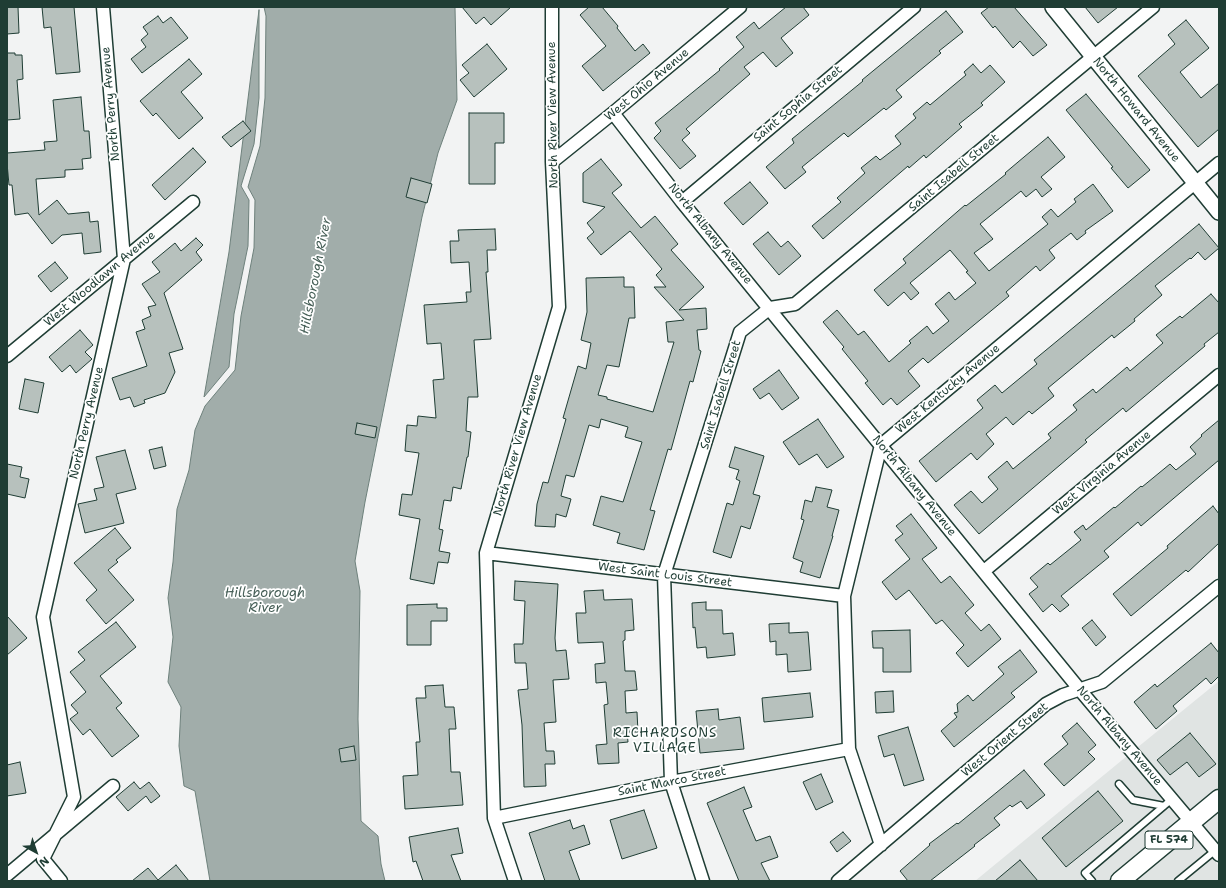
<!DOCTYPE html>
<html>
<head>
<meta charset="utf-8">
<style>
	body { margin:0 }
	#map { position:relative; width:1226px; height:888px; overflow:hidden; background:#f2f3f3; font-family:"Shantell Sans",sans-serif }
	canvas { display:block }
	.frame { position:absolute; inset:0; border:8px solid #1f3d34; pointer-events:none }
	.north { position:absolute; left:16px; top:832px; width:40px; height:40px; -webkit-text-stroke:3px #fff; paint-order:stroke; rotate:140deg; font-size:11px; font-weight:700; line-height:16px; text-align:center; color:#1f3d34 }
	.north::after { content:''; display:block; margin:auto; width:14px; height:18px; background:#1f3d34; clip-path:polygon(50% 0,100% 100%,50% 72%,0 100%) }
</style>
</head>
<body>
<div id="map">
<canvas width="1226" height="888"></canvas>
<div class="frame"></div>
<div class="north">N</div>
</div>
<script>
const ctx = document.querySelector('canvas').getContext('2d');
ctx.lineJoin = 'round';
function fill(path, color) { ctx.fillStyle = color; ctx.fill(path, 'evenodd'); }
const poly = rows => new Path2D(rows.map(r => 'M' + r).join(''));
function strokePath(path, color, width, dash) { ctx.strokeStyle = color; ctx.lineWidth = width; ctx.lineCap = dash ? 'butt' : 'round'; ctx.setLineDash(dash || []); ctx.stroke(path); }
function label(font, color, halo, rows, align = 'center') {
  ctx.font = font + ' "Shantell Sans",sans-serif'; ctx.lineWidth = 3.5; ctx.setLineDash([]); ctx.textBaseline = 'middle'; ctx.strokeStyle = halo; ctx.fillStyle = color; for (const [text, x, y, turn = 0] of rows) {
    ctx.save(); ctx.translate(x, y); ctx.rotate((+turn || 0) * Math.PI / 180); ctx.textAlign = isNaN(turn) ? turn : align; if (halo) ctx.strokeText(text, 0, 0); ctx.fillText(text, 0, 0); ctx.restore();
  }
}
fill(poly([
	[1219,681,1219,789,1192,812,1138,747],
	[1127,756,1181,821,1108,881,975,881],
	[1219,810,1219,844,1202,824],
	[1191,833,1219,866,1219,881,1132,881]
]), '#e0e4e3');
const water = poly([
	[264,7,455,7,457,100,438,153,422,217,365,502,355,561,360,591,358,719,361,821,378,836,381,864,385,881,210,881,195,791,184,786,179,746,181,707,168,682,173,637,168,598,173,562,177,509,189,470,195,430,205,406,235,370,241,316,254,248,255,200,248,187,260,146,265,98,266,16,264,7],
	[259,10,259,98,254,144,241,186,249,200,248,246,234,314,229,367,204,397,229,252,259,10]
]);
fill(water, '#a1adaa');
strokePath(water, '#6d807b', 1);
const building = poly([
	[7,7,18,7,19,33,7,34,7,7],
	[42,7,74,7,80,72,56,74,51,27,44,28,42,7],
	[462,7,511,7,491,25,484,17,476,24,462,7],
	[589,7,602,7,618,26,617,28,635,51,643,44,650,53,603,91,582,66,606,46,580,15,589,7],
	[786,7,803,7,809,15,781,38,793,53,776,67,763,52,744,67,750,74,686,129,690,133,682,140,696,156,680,169,654,138,661,131,655,123,720,70,719,69,744,47,736,37,754,22,759,29,786,7],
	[989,7,1014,7,1047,45,1033,56,1020,41,1013,48,995,26,993,28,981,13,989,7],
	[1085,7,1118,7,1098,23,1085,7],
	[946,11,963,32,939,51,941,53,896,90,902,97,886,110,884,108,848,137,844,133,802,167,806,172,785,189,766,167,794,143,792,139,863,81,862,80,946,11],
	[158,16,163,23,171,17,188,38,142,73,131,59,146,47,141,40,148,34,143,27,158,16],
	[1186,20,1209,48,1180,72,1201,98,1219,83,1219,129,1198,147,1138,76,1175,44,1168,35,1186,20],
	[487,44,507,69,474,97,460,80,469,73,462,65,487,44],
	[7,53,15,53,15,55,22,55,23,79,17,80,20,119,7,120,7,53],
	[189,59,202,74,181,92,203,118,179,139,156,113,153,116,140,101,189,59],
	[973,64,981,73,990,65,1005,82,981,103,983,105,959,124,962,127,926,158,924,155,909,168,908,166,823,239,812,226,841,202,837,198,865,173,861,168,876,156,880,160,901,144,895,136,916,118,913,114,927,102,930,105,966,75,964,72,973,64],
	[1086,94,1150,170,1128,188,1111,168,1113,167,1066,110,1086,94],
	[81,97,84,131,89,131,91,158,82,159,83,169,65,170,65,177,36,179,39,215,57,200,68,214,89,212,90,222,98,221,101,252,84,254,82,233,62,235,52,244,28,213,15,215,12,185,9,185,7,163,7,153,45,150,44,142,57,141,53,100,81,97],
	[469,113,504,113,504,143,495,143,495,184,469,184,469,113],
	[243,121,251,131,231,147,222,137,243,121],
	[1048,137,1065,157,1041,177,1052,189,1042,197,1036,189,1026,197,1021,191,980,224,993,239,974,253,989,271,1048,224,1042,217,1051,209,1058,217,1076,202,1074,199,1093,184,1113,211,1085,231,1086,233,1077,240,1071,233,1049,250,1055,258,1040,271,1036,266,1006,292,1009,296,928,363,923,358,908,371,920,386,897,405,891,398,883,405,865,383,868,381,842,349,844,347,823,322,837,310,858,335,864,331,889,362,911,343,909,341,927,326,933,334,949,321,935,304,949,292,955,300,976,283,966,272,968,271,950,250,910,283,919,293,911,300,904,292,888,306,874,290,906,263,903,259,965,205,966,206,1006,174,1005,173,1024,157,1048,137],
	[193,148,206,162,165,200,152,185,193,148],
	[601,159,622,185,612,193,641,228,655,216,678,244,671,250,704,287,679,310,706,308,707,329,697,330,699,350,701,351,693,382,690,381,671,450,668,449,650,510,655,511,644,550,617,543,620,533,593,525,601,496,623,502,642,442,625,437,628,427,601,419,599,428,589,425,574,477,566,475,561,496,571,499,566,517,556,514,555,527,535,526,537,504,543,482,548,483,566,419,563,418,578,366,586,369,591,343,581,340,587,312,586,278,624,277,624,287,634,287,635,318,629,318,619,367,607,365,598,395,607,397,607,399,653,412,674,342,668,342,666,322,684,320,654,287,666,287,656,275,662,269,630,231,601,255,587,238,594,232,587,223,605,207,583,202,583,173,601,159],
	[411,178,432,184,427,203,406,197,411,178],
	[750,182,768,203,743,225,724,203,750,182],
	[1199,224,1219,248,1205,260,1198,252,1191,259,1190,258,1155,286,1162,295,1134,319,1135,321,1114,338,1112,335,1048,388,1054,396,1032,414,1029,411,1013,425,1006,417,986,434,994,444,977,460,971,453,936,482,919,461,983,408,977,400,995,385,1002,393,1037,364,1034,360,1199,224],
	[495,229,496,250,487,250,488,272,486,272,491,339,474,340,478,397,468,397,466,431,471,432,468,457,467,457,461,489,453,487,451,501,444,500,439,529,443,530,439,551,450,553,448,563,438,562,434,584,410,579,420,519,399,515,402,494,412,495,419,453,405,451,407,425,417,426,418,416,436,418,433,380,444,379,441,343,427,344,424,305,467,302,466,292,471,292,469,262,451,263,450,241,459,241,458,230,495,229],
	[768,232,781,247,788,241,801,256,779,275,753,244,768,232],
	[196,238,203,245,196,252,202,260,164,293,183,349,169,353,175,372,165,393,144,400,145,403,134,407,130,397,120,400,112,378,147,366,136,332,145,329,142,320,151,316,148,307,156,305,142,284,160,272,152,262,175,243,181,251,196,238],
	[55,262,68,278,51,292,38,276,55,262],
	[1211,294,1219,303,1219,332,1204,344,1205,346,1126,412,1123,408,1085,440,1087,442,979,534,954,505,971,491,982,503,998,489,988,477,1007,461,1013,469,1051,438,1048,434,1077,410,1073,405,1093,389,1096,393,1127,367,1130,371,1163,343,1156,335,1180,316,1182,318,1211,294],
	[80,330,93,345,85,352,92,359,76,373,70,365,62,372,49,357,80,330],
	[779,370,799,398,782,410,769,393,760,399,753,389,779,370],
	[25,379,44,383,38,413,19,409,25,379],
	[818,419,844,457,827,468,817,454,799,465,783,442,818,419],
	[1219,420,1219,460,1141,526,1138,522,1104,551,1109,557,1061,596,1069,605,1060,612,1052,604,1043,612,1029,594,1038,587,1030,578,1048,563,1050,565,1081,540,1074,532,1083,525,1086,530,1114,507,1115,508,1141,486,1142,487,1170,464,1176,470,1196,454,1190,447,1202,436,1201,435,1219,420],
	[357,423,377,427,375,438,355,434,357,423],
	[162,447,166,466,154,469,149,450,162,447],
	[735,447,764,456,753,494,760,496,750,529,741,526,731,558,713,552,727,503,733,505,740,481,736,479,739,470,729,467,735,447],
	[125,450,136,489,116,494,124,523,85,533,78,504,97,500,94,489,104,487,96,457,125,450],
	[7,464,22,467,20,477,29,479,25,498,7,494,7,464],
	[816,487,832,490,827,507,839,510,832,536,833,536,820,578,800,572,803,562,793,558,804,520,801,519,805,500,812,502,816,487],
	[1213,506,1219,514,1219,543,1188,572,1186,570,1131,616,1113,594,1168,548,1167,546,1213,506],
	[911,514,937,548,922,559,941,583,950,576,974,605,965,613,981,631,989,624,1001,639,968,667,956,653,964,645,942,620,936,624,909,590,896,600,882,582,910,559,895,540,903,534,896,526,911,514],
	[115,528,131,548,116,560,118,562,108,570,134,600,106,624,86,600,97,590,74,563,115,528],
	[515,581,558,584,555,638,556,651,566,650,569,679,553,680,556,722,544,723,546,751,554,751,555,764,545,764,546,786,524,787,522,725,518,690,528,689,526,663,515,663,514,644,523,644,525,601,514,600,515,581],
	[603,590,604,600,632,599,634,630,625,631,625,640,623,641,625,671,635,671,637,690,625,691,626,713,637,712,638,732,627,732,628,742,618,743,619,763,598,764,596,745,607,744,604,705,608,704,606,682,596,683,595,664,605,663,603,642,578,643,576,613,586,613,584,591,603,590],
	[706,602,706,610,722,610,723,634,733,633,735,655,707,658,706,647,697,648,695,627,693,628,692,603,706,602],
	[437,604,437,608,447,608,447,621,431,621,431,645,407,645,407,605,437,604],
	[7,616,27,638,7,655,7,616],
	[1092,620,1106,637,1096,646,1082,628,1092,620],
	[116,622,136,647,100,676,122,703,116,708,139,736,112,757,90,729,83,735,70,719,78,713,71,705,86,692,70,672,85,660,78,652,116,622],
	[789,623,789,633,808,632,811,670,788,672,787,654,776,655,776,641,770,642,769,624,789,623],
	[910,630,911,672,883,672,883,648,873,648,872,631,910,630],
	[1211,643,1219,653,1219,676,1211,684,1206,678,1173,706,1177,711,1156,729,1134,702,1155,684,1157,687,1211,643],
	[1020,650,1037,672,1011,693,1015,697,954,747,941,731,957,717,954,713,958,712,957,704,968,695,973,701,1004,674,998,667,1020,650],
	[443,685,445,707,454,707,456,729,449,729,451,772,460,772,463,805,405,809,403,776,418,775,416,742,420,742,416,698,426,698,425,686,443,685],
	[893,691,894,712,876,713,875,692,893,691],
	[810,693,813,717,764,722,762,698,810,693],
	[718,709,719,720,740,717,744,749,700,753,696,711,718,709],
	[1077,723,1096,745,1088,752,1095,759,1064,786,1044,764,1068,744,1062,736,1077,723],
	[908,727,924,780,904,786,894,754,884,757,878,736,908,727],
	[1190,733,1216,764,1199,777,1187,762,1170,775,1157,760,1190,733],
	[354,746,356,760,341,762,339,749,354,746],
	[20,762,26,793,7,796,7,765,20,762],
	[1024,770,1045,795,1027,809,1021,801,1012,807,1010,805,994,818,1000,825,974,845,975,846,930,881,908,881,900,871,930,845,929,844,957,823,958,824,1024,770],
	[821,774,833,802,816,810,803,782,821,774],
	[134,782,140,789,149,782,160,796,151,803,146,796,128,811,116,797,134,782],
	[744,787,752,807,743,810,756,841,770,836,778,857,761,863,770,881,739,881,707,803,744,787],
	[1098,791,1123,821,1066,867,1042,838,1098,791],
	[644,810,657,848,622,859,610,820,644,810],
	[570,820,573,829,584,825,590,844,569,851,580,881,545,881,529,833,570,820],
	[458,828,463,853,451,855,461,881,423,881,416,861,413,862,409,837,458,828],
	[843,832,851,841,837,852,830,842,843,832],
	[1020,860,1038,881,995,881,1020,860],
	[176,865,189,881,132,881,148,868,158,880,176,865]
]);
fill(building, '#b7c1bd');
strokePath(building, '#1f3d34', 1);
const service = poly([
	[1119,784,1133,800,1164,806],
	[1092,881,1085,873,1172,799],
	[1178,881,1217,849]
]);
const minor = poly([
	[613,113,682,202,1080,690,1219,855],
	[552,162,613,113,740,7],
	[682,202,914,7],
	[7,356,193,202],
	[486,553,844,596],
	[984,571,1219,375],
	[494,818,671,782,849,749],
	[881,845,849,749,844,596,881,445,1219,163],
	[7,875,113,786],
	[61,881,43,859,74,797,43,617,124,259,103,7],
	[515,881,494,818,486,553,559,307,552,162,552,7],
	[703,881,671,782,664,575,740,332,770,308,795,304,1153,7],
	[838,881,1046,704,1063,695,1102,682,1219,586]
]);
const tertiary = poly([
	[1053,7,1219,212]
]);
const primary = poly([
	[1120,881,1219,799]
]);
strokePath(service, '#1f3d34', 9);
strokePath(minor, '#1f3d34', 15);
strokePath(tertiary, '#1f3d34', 18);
strokePath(primary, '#1f3d34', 21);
strokePath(service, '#fff', 6);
strokePath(minor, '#fff', 12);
strokePath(tertiary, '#fff', 15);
strokePath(primary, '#fff', 18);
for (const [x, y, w] of [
	[1169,840,48]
]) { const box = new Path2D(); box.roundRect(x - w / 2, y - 9, w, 18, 3); ctx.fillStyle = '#fff'; ctx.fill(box); strokePath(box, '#1f3d34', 1); }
label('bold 11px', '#1f3d34', null, [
	["FL 574",1169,840]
]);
label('12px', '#1f3d34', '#fff', [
	["West Ohio Avenue",647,85,-40],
	["North Perry Avenue",111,104,-95],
	["Saint Sophia Street",798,104,-40],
	["North Howard Avenue",1136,110,51],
	["North River View Avenue",553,115,-91],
	["Saint Isabell Street",954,173,-40],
	["North Albany Avenue",710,234,51],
	["West Woodlawn Avenue",100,279,-40],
	["West Kentucky Avenue",948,389,-40],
	["Saint Isabell Street",721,395,-73],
	["North Perry Avenue",87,423,-77],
	["North River View Avenue",518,445,-74],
	["West Virginia Avenue",1102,473,-40],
	["North Albany Avenue",914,486,51],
	["West Saint Louis Street",665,575,7],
	["North Albany Avenue",1119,736,50],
	["West Orient Street",1005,740,-40],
	["Saint Marco Street",672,782,-11]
]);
label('italic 13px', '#465f57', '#fff', [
	["Hillsborough River",316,276,-79],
	["Hillsborough",265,594],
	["River",265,609]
]);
ctx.letterSpacing = '1px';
label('13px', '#1f3d34', '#fff', [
	["RICHARDSONS",665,734],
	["VILLAGE",665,749]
]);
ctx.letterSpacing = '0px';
</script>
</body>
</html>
